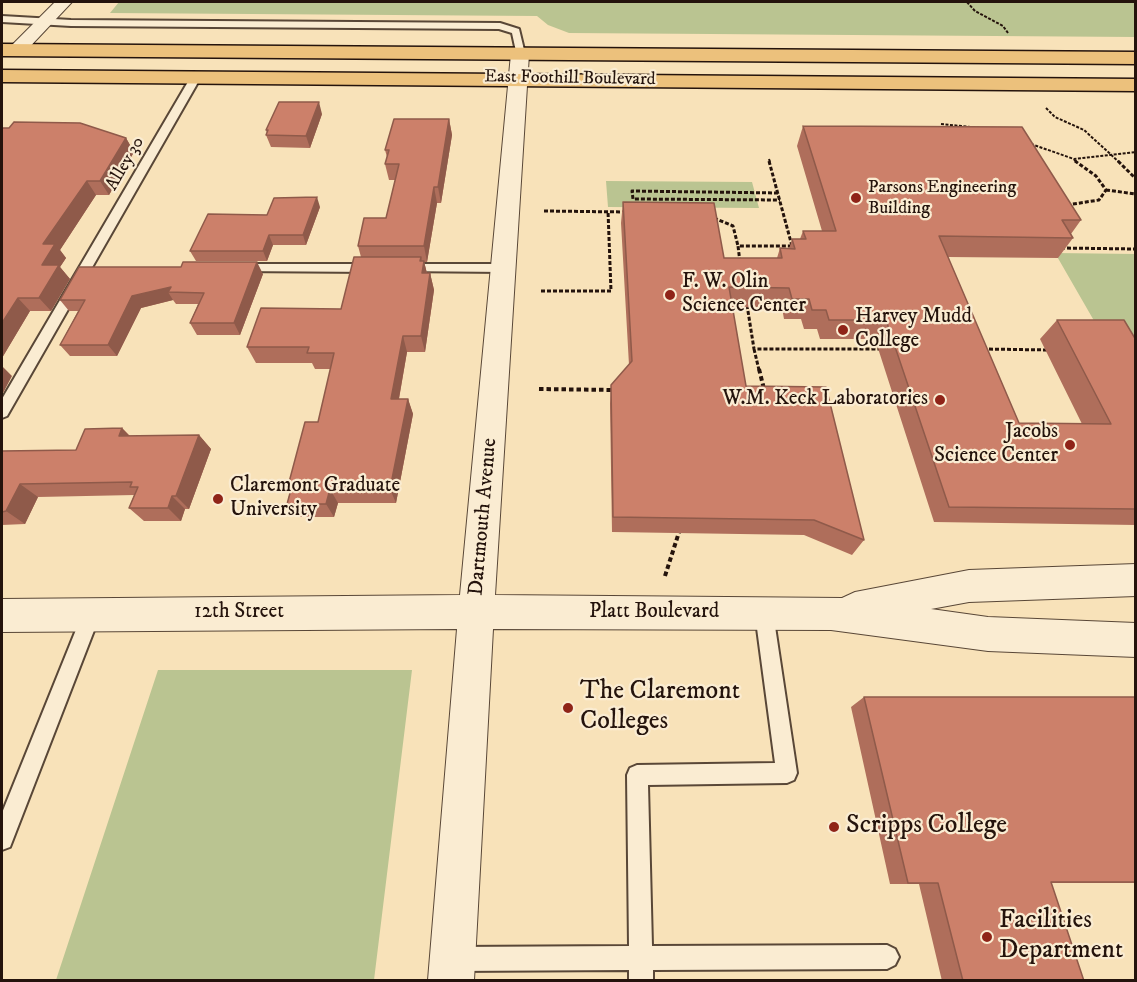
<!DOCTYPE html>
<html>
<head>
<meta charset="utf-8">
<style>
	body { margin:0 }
	#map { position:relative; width:1137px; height:982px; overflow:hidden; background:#f8e2b9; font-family:"IM FELL DW Pica",serif }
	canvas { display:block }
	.frame { position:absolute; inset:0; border:3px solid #24130c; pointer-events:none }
</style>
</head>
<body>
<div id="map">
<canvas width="1137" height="982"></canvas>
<div class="frame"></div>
</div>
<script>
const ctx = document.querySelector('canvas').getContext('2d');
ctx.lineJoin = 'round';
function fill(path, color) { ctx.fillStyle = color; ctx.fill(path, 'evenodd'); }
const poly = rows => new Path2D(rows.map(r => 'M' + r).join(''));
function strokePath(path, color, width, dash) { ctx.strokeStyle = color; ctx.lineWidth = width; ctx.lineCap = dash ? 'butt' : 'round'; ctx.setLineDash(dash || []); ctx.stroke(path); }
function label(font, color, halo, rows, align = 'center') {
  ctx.font = font + ' "IM FELL DW Pica",serif'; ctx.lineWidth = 4.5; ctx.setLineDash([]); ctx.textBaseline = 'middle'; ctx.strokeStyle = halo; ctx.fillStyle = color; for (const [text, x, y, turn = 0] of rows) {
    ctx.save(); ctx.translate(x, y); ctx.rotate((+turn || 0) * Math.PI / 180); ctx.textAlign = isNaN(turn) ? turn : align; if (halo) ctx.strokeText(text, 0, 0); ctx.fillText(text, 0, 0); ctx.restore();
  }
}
fill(poly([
	[119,2,1135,2,1136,37,569,33,548,25,537,16,110,13],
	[606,181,752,182,759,208,608,207],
	[1055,253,1135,254,1135,345,1108,345],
	[158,670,412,670,374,980,56,980]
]), '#bac491');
const service = poly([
	[2,16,71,20,500,23,519,29,525,54,517,56,512,33,499,29,71,26,2,22,2,16],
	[192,75,201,77,7,416,2,418,2,399,192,75],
	[238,264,374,264,381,268,374,272,233,271,231,268,238,264],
	[403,264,504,264,511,268,504,272,398,271,396,268,398,265,403,264],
	[764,604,771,607,773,613,797,773,794,780,787,783,648,785,652,946,887,945,895,949,899,957,895,965,887,969,653,970,653,980,629,980,629,970,453,971,445,967,441,959,445,951,453,947,629,946,627,775,630,768,637,765,775,763,755,613,757,607,764,604],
	[91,606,98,609,100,615,10,847,2,850,2,813,82,615,84,609,91,606]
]);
const minor = poly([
	[55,2,72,2,23,54,11,54,8,50,11,46,55,2],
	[520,48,527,50,529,54,495,595,842,598,855,592,969,570,1136,564,1136,596,969,602,931,609,988,617,1136,623,1136,657,988,651,831,630,493,629,474,980,428,980,457,629,2,632,2,599,460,595,511,54,513,50,520,48]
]);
const primary = poly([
	[2,44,1136,52,1136,64,2,56,2,44],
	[2,70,1136,79,1136,91,2,82,2,70]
]);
strokePath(service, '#594737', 4);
strokePath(minor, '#594737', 2);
strokePath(primary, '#24130c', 3);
strokePath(poly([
	[967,2,975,11,1003,26,1008,33],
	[1046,108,1055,117,1084,130,1119,162],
	[941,124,981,128],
	[1031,144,1074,159,1136,152],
	[769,159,770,162],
	[1074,160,1077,162]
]), '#24130c', 2, [3, 1.5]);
strokePath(poly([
	[769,161,792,246],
	[1118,161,1136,179],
	[1106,190,1136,194],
	[778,193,632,191,633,199,780,200],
	[1067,205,1099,200,1106,190,1096,176,1075,161],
	[544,211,627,212],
	[714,218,733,226,738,246],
	[1061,248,1136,249],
	[740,262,738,246,793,246],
	[541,291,611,291,608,211],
	[747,305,754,349,882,349],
	[754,349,759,370],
	[983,349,1050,350]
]), '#24130c', 3, [4, 2]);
strokePath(poly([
	[759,369,764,389],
	[539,389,614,390],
	[665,576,680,529]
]), '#24130c', 4, [4.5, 3]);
fill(service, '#faecd2');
fill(minor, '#faecd2');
fill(primary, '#ecc17c');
fill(poly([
	[322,114,310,148,271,147,266,135,267,133,266,130],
	[449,119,452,135,441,203,437,203,427,262,424,262,427,273,430,273,434,290,425,352,407,352,399,399,408,399,413,414,396,503,338,503,334,517,297,517,287,504,290,491,288,486,318,422,331,369,315,369,312,363,256,363,247,347,341,309,361,257,358,246,386,218,395,180,389,180,385,164,387,157,385,150],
	[803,126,1081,220,1071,234,1073,238,1058,258,948,257,1019,423,1082,424,1040,339,1057,320,1136,340,1136,525,934,522,875,339,820,339,817,329,804,329,801,319,784,319,782,308,732,307,746,386,864,540,852,555,804,535,612,532,610,404,611,385,629,365,621,223,623,202,724,258,777,258,780,248,789,249,792,239,800,239,803,231,822,231,797,146],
	[2,128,126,138,134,152,109,195,96,195,60,250,66,258,60,267,70,279,51,311,30,311,2,358],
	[320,207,306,245,273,245,267,261,196,261,190,251],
	[263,274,240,335,197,335,190,323,198,304,176,304,173,300,141,308,117,356,70,356,60,345,78,311,69,311,60,300],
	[122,428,130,436,199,435,211,449,189,509,185,509,181,521,144,521,129,508,134,495,38,497,25,524,2,525,2,451,76,450],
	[864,697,1136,697,1136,883,1051,883,1084,981,942,981,919,884,890,884,851,707]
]), '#af6e5b');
fill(poly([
	[319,102,322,114,310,148,306,136],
	[449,119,452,135,441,203,438,187],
	[126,138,134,152,109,195,100,181],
	[87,181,96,195,60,250,66,258,60,267,70,279,51,311,39,298,43,244],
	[434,187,437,203,427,262,424,246],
	[317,197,320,207,306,245,303,235],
	[269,235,273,245,267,261,263,251],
	[421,257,423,267,424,261,428,278,426,290,420,261],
	[257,262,263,274,240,335,234,323],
	[430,273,434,290,425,352,421,336],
	[171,287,168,292,173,300,141,308,117,356,108,345,132,296],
	[18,298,30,311,2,358,2,323],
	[403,336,407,352,396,415,391,399],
	[2,366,12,376,2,395],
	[408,399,413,414,396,503,390,489],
	[122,428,136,443,119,436],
	[199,435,211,449,189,509,176,496],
	[20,484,38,497,25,524,6,511],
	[330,489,338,503,334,517,326,504],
	[172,496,185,509,181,521,168,508]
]), '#8f5a4a');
const building = poly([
	[279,102,319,102,306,136,266,135,268,130,266,130,279,102],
	[394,119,449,119,438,187,434,187,424,246,358,246,364,218,386,218,399,164,385,164,389,150,385,150,394,119],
	[14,122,80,123,126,138,100,181,87,181,43,244,55,244,42,265,59,265,39,298,18,298,2,323,2,128,9,128,14,122],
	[803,126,1022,127,1081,220,1062,220,1073,238,939,236,1019,423,1111,424,1057,320,1124,320,1136,340,1136,509,949,507,886,320,829,320,826,310,812,310,809,299,792,299,789,288,729,287,746,386,826,387,864,540,814,520,613,517,611,385,632,361,623,202,714,203,724,258,782,258,780,248,795,249,792,239,806,239,803,231,836,231,803,126],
	[317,197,303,235,269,235,263,251,190,251,208,214,267,215,274,198,317,197],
	[354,257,421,257,420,261,424,261,422,273,430,273,421,336,403,336,391,399,408,399,390,489,330,489,326,504,287,504,292,486,288,486,305,422,318,422,334,353,307,353,309,347,247,347,261,308,341,309,354,257],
	[183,262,257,262,234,323,190,323,204,293,168,292,171,287,132,296,108,345,60,345,85,300,60,300,79,267,181,267,183,262],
	[122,428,119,436,199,435,176,496,172,496,168,508,129,508,138,487,130,487,132,482,20,484,6,511,2,512,2,451,76,450,85,429,122,428],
	[864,697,1136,697,1136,882,1051,882,1084,981,963,981,938,883,908,883,864,697]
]);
fill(building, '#cc806a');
strokePath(building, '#8f5a4a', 1.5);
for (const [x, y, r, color] of [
	[856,198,6,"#8f2418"],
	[670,295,6,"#8f2418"],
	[843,330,6,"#8f2418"],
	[940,400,6,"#8f2418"],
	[1070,445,6,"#8f2418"],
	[218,499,6,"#8f2418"],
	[568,708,6,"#8f2418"],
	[834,827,6,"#8f2418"],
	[987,937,6,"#8f2418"]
]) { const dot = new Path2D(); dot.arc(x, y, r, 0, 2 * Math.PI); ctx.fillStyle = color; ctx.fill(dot); strokePath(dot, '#faecd2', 2); }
label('18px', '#24130c', '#faecd2', [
	["East Foothill Boulevard",570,79,1],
	["Alley 30",126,164,-60]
]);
label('18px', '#24130c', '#faecd2', [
	["Parsons Engineering",868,188],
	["Building",868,209]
], 'left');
label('21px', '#24130c', '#faecd2', [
	["F. W. Olin",682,283],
	["Science Center",682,307],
	["Harvey Mudd",855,318],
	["College",855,342],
	["W.M. Keck Laboratories",928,400,"right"],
	["Jacobs",1058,433,"right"],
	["Science Center",1058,457,"right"],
	["Claremont Graduate",230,487],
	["University",230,511]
], 'left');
label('21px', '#24130c', '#faecd2', [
	["Dartmouth Avenue",484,517,-85],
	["12th Street",239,613],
	["Platt Boulevard",654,613]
]);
label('26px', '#24130c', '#faecd2', [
	["The Claremont",580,693],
	["Colleges",580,723],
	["Scripps College",846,827],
	["Facilities",999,922],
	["Department",999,952]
], 'left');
</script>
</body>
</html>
